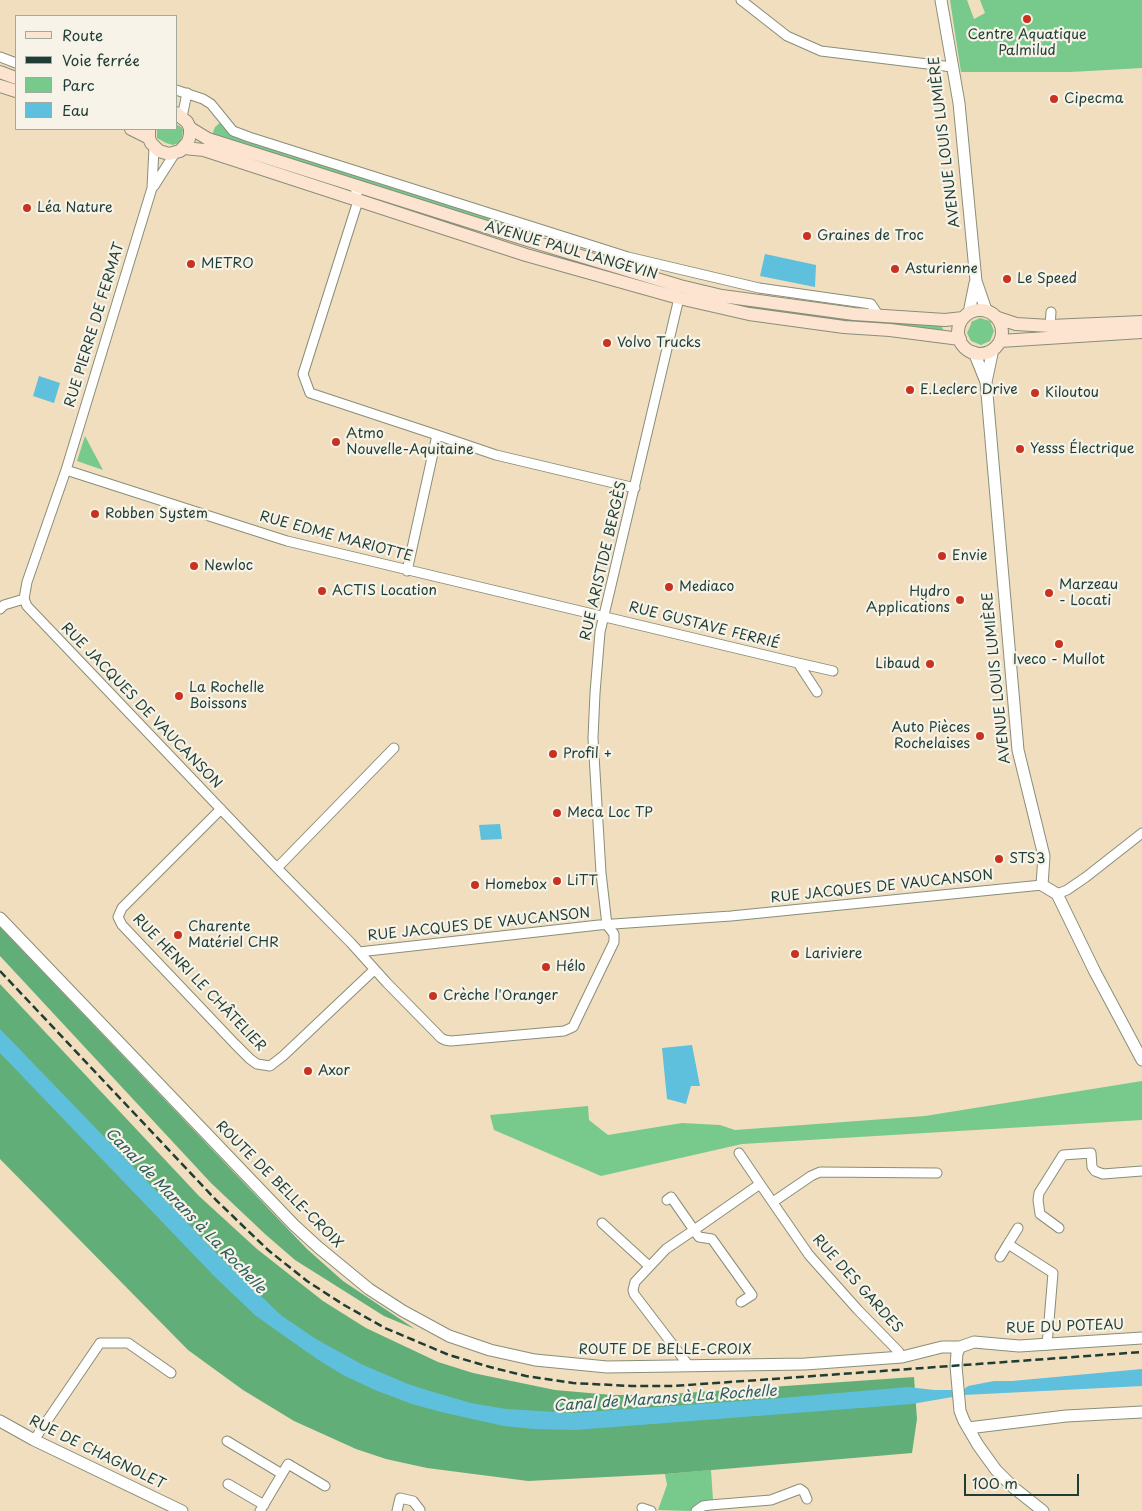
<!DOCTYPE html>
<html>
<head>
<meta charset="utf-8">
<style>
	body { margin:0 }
	#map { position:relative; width:1142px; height:1511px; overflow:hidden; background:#f1debe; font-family:"Playpen Sans",sans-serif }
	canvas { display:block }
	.legend { position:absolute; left:15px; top:15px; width:162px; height:115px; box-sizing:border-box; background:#f7f3e8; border:1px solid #a1aaa0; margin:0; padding:6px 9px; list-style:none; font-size:15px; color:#1f3d34 }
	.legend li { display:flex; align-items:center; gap:10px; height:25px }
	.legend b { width:25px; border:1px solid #a1aaa0 }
	.scale { position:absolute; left:964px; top:1474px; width:115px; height:22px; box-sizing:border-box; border:2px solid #1f3d34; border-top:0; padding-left:6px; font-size:15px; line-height:18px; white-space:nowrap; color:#1f3d34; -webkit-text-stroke:4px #f7f3e8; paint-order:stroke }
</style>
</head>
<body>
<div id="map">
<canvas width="1142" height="1511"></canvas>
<ul class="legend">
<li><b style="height:6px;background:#fde4d0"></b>Route</li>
<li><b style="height:6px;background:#1f3d34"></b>Voie ferrée</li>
<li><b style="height:14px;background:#77ca8c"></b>Parc</li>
<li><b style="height:14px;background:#5ec0dc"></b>Eau</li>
</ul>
<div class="scale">100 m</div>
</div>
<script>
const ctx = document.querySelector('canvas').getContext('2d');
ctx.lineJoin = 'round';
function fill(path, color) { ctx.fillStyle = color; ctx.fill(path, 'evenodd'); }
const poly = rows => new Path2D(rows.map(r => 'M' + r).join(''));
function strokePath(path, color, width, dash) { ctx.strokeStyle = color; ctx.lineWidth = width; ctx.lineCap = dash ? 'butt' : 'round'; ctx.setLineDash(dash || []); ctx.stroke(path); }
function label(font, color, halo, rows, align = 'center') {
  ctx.font = font + ' "Playpen Sans",sans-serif'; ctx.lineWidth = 4.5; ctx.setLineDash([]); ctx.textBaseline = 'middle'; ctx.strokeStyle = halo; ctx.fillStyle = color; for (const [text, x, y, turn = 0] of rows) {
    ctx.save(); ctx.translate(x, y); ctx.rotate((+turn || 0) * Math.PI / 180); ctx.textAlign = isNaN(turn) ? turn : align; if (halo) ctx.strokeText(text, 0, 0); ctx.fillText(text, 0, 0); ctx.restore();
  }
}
fill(poly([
	[950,0,967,0,974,19,985,13,980,0,1142,0,1142,68,1071,72,961,72],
	[221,122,230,133,521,228,522,230,521,233,212,135,215,127],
	[176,124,181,127,183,130,182,137,179,143,173,145,166,143,157,138,157,129,176,129],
	[722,300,785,312,942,326,943,330,945,330,945,333,746,310],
	[980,318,990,321,994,331,990,341,981,345,971,341,967,333,971,324,971,322],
	[85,436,103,470,77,461],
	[1142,1081,1142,1120,742,1144,601,1176,494,1130,490,1115,588,1106,589,1120,608,1135,682,1123,720,1125,735,1130,925,1116],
	[711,1470,713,1500,698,1503,690,1511,658,1510,667,1485,665,1474]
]), '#77ca8c');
fill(poly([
	[0,927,307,1249,343,1281,415,1329,384,1316,295,1260,265,1234,211,1183,0,956],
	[0,984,199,1196,257,1249,323,1301,366,1328,438,1362,473,1373,555,1390,612,1395,656,1395,914,1377,917,1419,912,1453,665,1474,528,1481,427,1468,386,1459,356,1449,294,1421,243,1390,188,1350,0,1159]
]), '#61ae78');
fill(poly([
	[765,254,816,265,815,287,760,276],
	[39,376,60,383,54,403,33,396],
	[500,824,502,839,481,840,479,825],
	[0,1029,227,1264,282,1316,316,1339,363,1365,408,1384,433,1392,471,1403,506,1409,573,1413,770,1399,908,1387,934,1390,963,1390,968,1386,994,1381,1012,1381,1142,1369,1142,1386,964,1395,912,1404,575,1430,534,1429,504,1426,441,1412,412,1404,375,1390,343,1375,317,1359,256,1316,215,1277,0,1053],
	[692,1045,700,1086,691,1086,686,1104,667,1099,662,1048]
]), '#5ec0dc');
const minor = poly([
	[741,0,787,36,821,51,952,67],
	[0,57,16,63],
	[176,90,203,99,211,104,233,131,249,137,628,257,759,288,871,304,879,316],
	[182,117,187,93],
	[154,148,152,188,66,470,27,582,24,599,27,606,277,868,351,943,387,983,441,1038,445,1040,451,1041,564,1031,573,1027,614,942,614,934,607,925],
	[154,186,175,153],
	[355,186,358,201,303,374,310,393,437,435,407,571],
	[1050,326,1051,312],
	[437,435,496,455,635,488],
	[66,470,287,541,798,663,817,692],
	[0,609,4,605,24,599],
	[798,663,833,671],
	[221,809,122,908,118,917,122,925,235,1044,250,1059,257,1064,270,1066,283,1056,374,970],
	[277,868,394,748],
	[1057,894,1067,890,1086,877,1142,833],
	[607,925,601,873,593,738,595,693,600,632,679,298],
	[359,952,599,925,731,916,1042,885],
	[739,1153,760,1184],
	[667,1200,671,1197,694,1230,760,1184,809,1255,858,1310,899,1352,902,1357],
	[773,1202,811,1176,820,1172,937,1173],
	[602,1223,649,1266],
	[1018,1228,1008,1244,1053,1273,1047,1345],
	[1059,1228,1040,1214,1038,1200,1039,1193,1063,1155,1091,1153,1092,1167,1095,1171,1103,1174,1142,1171],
	[1000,1257,1008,1244],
	[689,1366,634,1294,633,1290,635,1282,666,1249,694,1230,699,1237,712,1239,752,1295,741,1302],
	[34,1440,100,1343,128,1343,171,1373],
	[227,1441,282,1474],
	[228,1484,264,1505],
	[642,1508,651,1511],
	[260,1511,288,1464,325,1486],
	[397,1511,400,1498,413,1501,420,1510],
	[696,1511,703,1506,710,1505,771,1500,800,1489,804,1492,807,1499]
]);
const tertiary = poly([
	[941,0,959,103,976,281,986,310],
	[969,313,975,283],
	[974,352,986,382,1018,750,1044,856,1042,885,1057,894,1095,972,1142,1060],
	[986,382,993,349],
	[0,918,294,1225,318,1247,369,1289,403,1311,449,1336,490,1350,535,1360,607,1367,805,1364,902,1357,942,1347,960,1347,974,1342,1019,1346,1142,1338],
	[960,1347,957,1353,956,1366,960,1411,964,1421,978,1445,996,1470,1014,1488,1043,1511],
	[0,1421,34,1440,182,1511],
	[968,1428,1066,1416,1142,1412]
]);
const secondary = poly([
	[0,72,16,78],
	[0,86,16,91],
	[190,128,208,139,531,241,680,286,722,296,854,314,945,320,963,318],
	[131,129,149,138],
	[149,129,149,138,151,143,159,151,169,154,180,151,188,142,190,135,190,128,187,122,176,113],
	[184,148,204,150,526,255,679,298,749,314,844,327,890,330,960,339],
	'958 332a22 22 0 1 1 44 0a22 22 0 1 1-44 0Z',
	[998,318,1016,324,1050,326,1142,322],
	[1000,341,1142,332]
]);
strokePath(minor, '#888e79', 11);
strokePath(tertiary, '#888e79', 13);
strokePath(secondary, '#888e79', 14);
strokePath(minor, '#fff', 9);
strokePath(tertiary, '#fff', 11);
strokePath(secondary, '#fde4d0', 12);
strokePath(poly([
	[0,971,216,1200,268,1250,307,1281,344,1305,385,1328,449,1355,490,1367,526,1376,573,1383,631,1386,673,1386,773,1379,1142,1352]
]), '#1f3d34', 2.5, [8, 4]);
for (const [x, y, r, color] of [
	[1027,19,5,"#c8321e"],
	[1054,99,5,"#c8321e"],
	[27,208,5,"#c8321e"],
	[807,236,5,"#c8321e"],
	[191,264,5,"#c8321e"],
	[895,269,5,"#c8321e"],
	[1007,279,5,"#c8321e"],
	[607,343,5,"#c8321e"],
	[910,390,5,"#c8321e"],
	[1035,393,5,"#c8321e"],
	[336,442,5,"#c8321e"],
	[1020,449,5,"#c8321e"],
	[95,514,5,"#c8321e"],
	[942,556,5,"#c8321e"],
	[194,566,5,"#c8321e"],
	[669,587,5,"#c8321e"],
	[322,591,5,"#c8321e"],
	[1049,593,5,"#c8321e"],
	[960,600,5,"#c8321e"],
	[1059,644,5,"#c8321e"],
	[930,664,5,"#c8321e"],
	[179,696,5,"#c8321e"],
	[980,736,5,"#c8321e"],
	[553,754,5,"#c8321e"],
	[557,813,5,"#c8321e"],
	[999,859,5,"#c8321e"],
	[557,881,5,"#c8321e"],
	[475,885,5,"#c8321e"],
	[178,935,5,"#c8321e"],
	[795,954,5,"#c8321e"],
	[546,967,5,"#c8321e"],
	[433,996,5,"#c8321e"],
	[308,1071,5,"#c8321e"]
]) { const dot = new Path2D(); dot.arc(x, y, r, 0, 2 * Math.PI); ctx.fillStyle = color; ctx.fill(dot); strokePath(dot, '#f7f3e8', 2); }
label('14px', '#1f3d34', '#f7f3e8', [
	["Centre Aquatique",1027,35,"center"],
	["Palmilud",1027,51,"center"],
	["Cipecma",1064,99],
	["Léa Nature",37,208],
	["Graines de Troc",817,236],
	["METRO",201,264],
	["Asturienne",905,269],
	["Le Speed",1017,279],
	["Volvo Trucks",617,343],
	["E.Leclerc Drive",920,390],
	["Kiloutou",1045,393],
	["Atmo",346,434],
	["Nouvelle-Aquitaine",346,450],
	["Yesss Électrique",1030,449],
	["Robben System",105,514],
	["Envie",952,556],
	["Newloc",204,566],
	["Marzeau",1059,585],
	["- Locati",1059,601],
	["Mediaco",679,587],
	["ACTIS Location",332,591],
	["Hydro",950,592,"right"],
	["Applications",950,608,"right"],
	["Iveco - Mullot",1059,660,"center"],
	["Libaud",920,664,"right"],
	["La Rochelle",189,688],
	["Boissons",189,704],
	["Auto Pièces",970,728,"right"],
	["Rochelaises",970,744,"right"],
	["Profil +",563,754],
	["Meca Loc TP",567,813],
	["STS3",1009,859],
	["LiTT",567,881],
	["Homebox",485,885],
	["Charente",188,927],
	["Matériel CHR",188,943],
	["Lariviere",805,954],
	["Hélo",556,967],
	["Crèche l'Oranger",443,996],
	["Axor",318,1071]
], 'left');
label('14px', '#1f3d34', '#f7f3e8', [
	["AVENUE LOUIS LUMIÈRE",945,142,-97],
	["AVENUE PAUL LANGEVIN",571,251,16],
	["RUE PIERRE DE FERMAT",95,325,-73],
	["RUE EDME MARIOTTE",336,537,15],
	["RUE ARISTIDE BERGÈS",604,561,-77],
	["RUE GUSTAVE FERRIÉ",704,626,14],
	["AVENUE LOUIS LUMIÈRE",997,678,-96],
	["RUE JACQUES DE VAUCANSON",141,706,46],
	["RUE JACQUES DE VAUCANSON",882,887,-6],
	["RUE JACQUES DE VAUCANSON",479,925,-6],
	["RUE HENRI LE CHÂTELIER",199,983,46],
	["ROUTE DE BELLE-CROIX",279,1185,45],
	["RUE DES GARDES",857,1284,48],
	["RUE DU POTEAU",1065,1327,-2],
	["ROUTE DE BELLE-CROIX",665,1350],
	["RUE DE CHAGNOLET",97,1453,26]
]);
label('italic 15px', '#2f5e5e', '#f7f3e8', [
	["Canal de Marans à La Rochelle",185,1211,46],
	["Canal de Marans à La Rochelle",665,1399,-4]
]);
</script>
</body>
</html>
